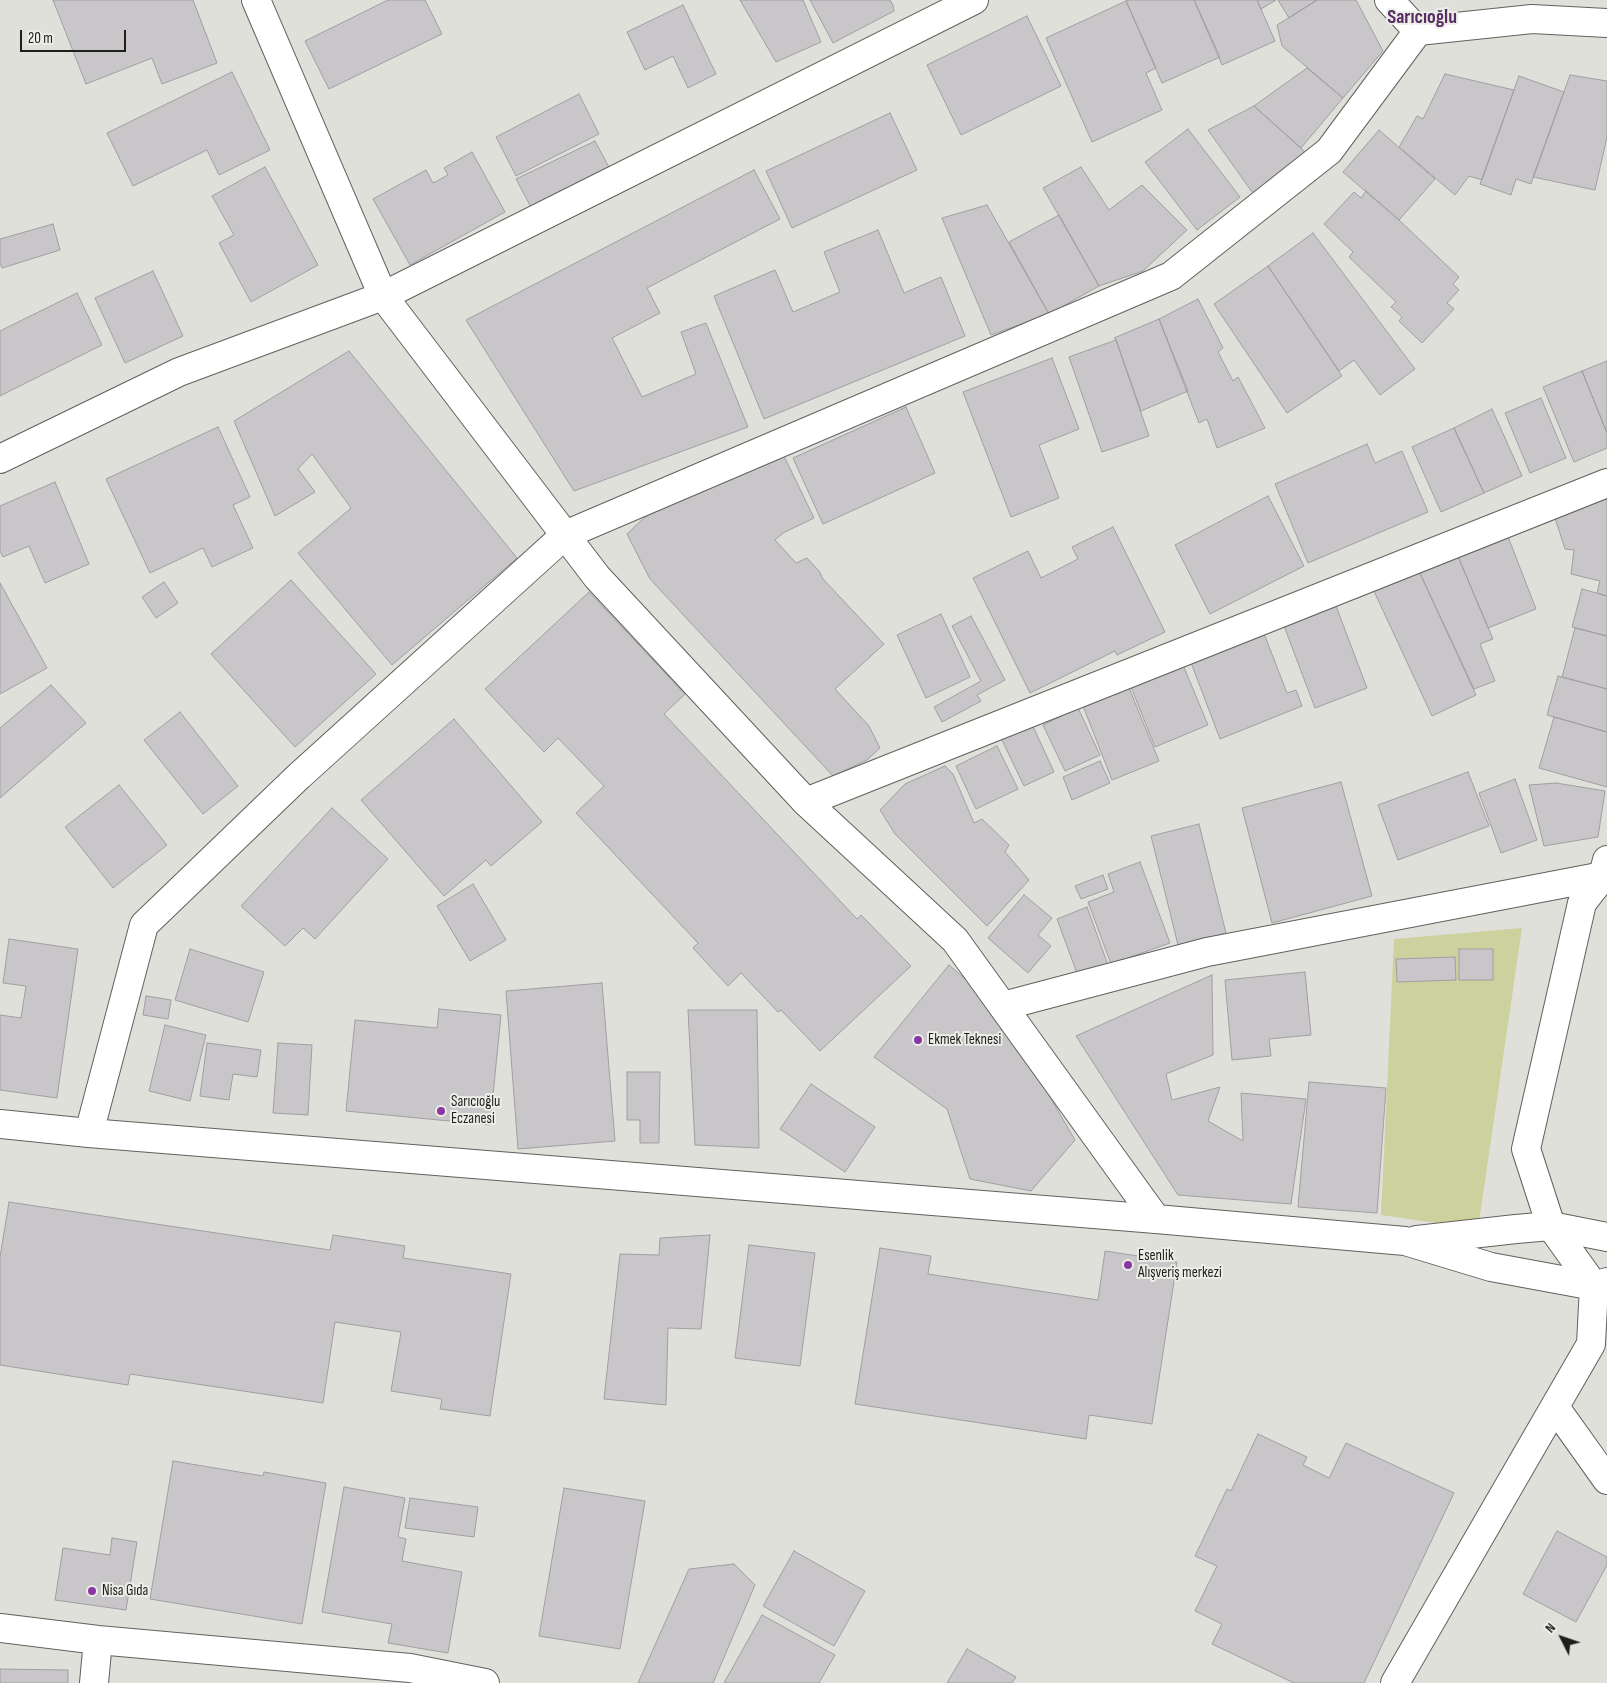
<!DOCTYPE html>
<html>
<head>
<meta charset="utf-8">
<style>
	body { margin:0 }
	#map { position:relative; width:1607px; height:1683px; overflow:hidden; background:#e0e0db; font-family:"Sofia Sans Condensed",sans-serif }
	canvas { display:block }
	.north { position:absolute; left:1537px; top:1613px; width:50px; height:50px; -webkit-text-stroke:4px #edeee8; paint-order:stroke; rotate:311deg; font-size:14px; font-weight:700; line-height:20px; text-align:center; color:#1e1e1c }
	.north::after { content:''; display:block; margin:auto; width:18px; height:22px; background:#1e1e1c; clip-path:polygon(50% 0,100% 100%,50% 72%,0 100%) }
	.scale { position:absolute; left:20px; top:30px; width:106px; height:22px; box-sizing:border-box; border:2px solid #1e1e1c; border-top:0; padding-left:6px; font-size:15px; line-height:18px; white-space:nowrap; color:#1e1e1c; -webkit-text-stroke:4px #edeee8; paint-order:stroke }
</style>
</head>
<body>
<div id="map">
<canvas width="1607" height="1683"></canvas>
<div class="north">N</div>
<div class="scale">20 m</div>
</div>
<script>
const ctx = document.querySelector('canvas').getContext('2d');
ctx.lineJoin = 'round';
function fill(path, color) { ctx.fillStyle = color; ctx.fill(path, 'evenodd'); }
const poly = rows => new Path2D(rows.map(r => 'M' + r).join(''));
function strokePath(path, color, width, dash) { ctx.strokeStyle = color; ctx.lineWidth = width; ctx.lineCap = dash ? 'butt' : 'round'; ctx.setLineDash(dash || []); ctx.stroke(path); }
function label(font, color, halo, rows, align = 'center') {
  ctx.font = font + ' "Sofia Sans Condensed",sans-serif'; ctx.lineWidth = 4; ctx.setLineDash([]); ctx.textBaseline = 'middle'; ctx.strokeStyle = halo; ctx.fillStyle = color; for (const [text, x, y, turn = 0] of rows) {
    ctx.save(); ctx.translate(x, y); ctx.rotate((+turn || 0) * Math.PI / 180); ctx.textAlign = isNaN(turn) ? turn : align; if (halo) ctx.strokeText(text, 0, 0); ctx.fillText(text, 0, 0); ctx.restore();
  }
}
fill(poly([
	[1522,928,1478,1229,1381,1215,1394,939]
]), '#cdd19e');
const building = poly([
	[53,0,193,0,217,63,162,84,152,58,86,84,53,0],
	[388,0,425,0,442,34,329,89,305,41,388,0],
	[740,0,803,0,821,42,776,62,740,0],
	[810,0,890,0,893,5,894,11,833,43,810,0],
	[1129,0,1194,0,1220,57,1162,83,1126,1,1129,0],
	[1194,0,1257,0,1275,41,1222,65,1194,0],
	[1257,0,1276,0,1261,9,1257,0],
	[1278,0,1317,0,1289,18,1278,0],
	[1317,0,1356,0,1383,51,1343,98,1282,46,1277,25,1317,0],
	[1126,1,1156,68,1146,73,1162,110,1092,142,1046,38,1126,1],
	[683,5,716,74,688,88,673,56,645,70,627,32,683,5],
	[1027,16,1061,86,961,135,927,65,1027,16],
	[1307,68,1343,98,1301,148,1254,106,1307,68],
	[232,72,270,150,219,175,207,150,133,186,107,133,232,72],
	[1445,74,1514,90,1482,180,1469,176,1455,195,1399,147,1417,116,1423,119,1445,74],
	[1570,75,1607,81,1607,137,1595,190,1533,177,1570,75],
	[1519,76,1564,92,1531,184,1516,179,1511,195,1480,184,1519,76],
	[579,94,599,134,516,176,496,137,579,94],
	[1254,106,1305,152,1257,199,1208,130,1254,106],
	[890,113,917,170,792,228,766,171,890,113],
	[1188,129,1240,197,1197,230,1145,162,1188,129],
	[1379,130,1435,179,1399,220,1343,172,1379,130],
	[595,141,611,171,533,211,516,179,595,141],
	[472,152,505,212,410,265,373,199,426,170,433,183,448,175,444,168,472,152],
	[265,167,318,265,251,302,219,243,234,235,212,196,265,167],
	[1081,167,1109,210,1142,185,1187,230,1143,271,1099,286,1043,188,1081,167],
	[754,170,780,219,647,288,660,313,612,338,642,397,696,374,681,332,706,323,748,427,574,491,466,320,754,170],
	[1366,191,1399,220,1459,277,1453,284,1459,290,1447,303,1454,309,1422,343,1399,321,1402,317,1391,307,1396,302,1349,257,1353,252,1324,224,1354,192,1361,198,1366,191],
	[987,205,1049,314,991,335,942,218,987,205],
	[1059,215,1099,286,1049,314,1009,242,1059,215],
	[53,224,60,250,2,268,0,263,0,239,53,224],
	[878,230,904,293,941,277,965,336,764,419,714,296,775,270,793,312,840,292,824,252,878,230],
	[1313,233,1415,369,1380,395,1354,360,1339,371,1268,266,1313,233],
	[1268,266,1342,376,1287,413,1214,304,1268,266],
	[153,271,183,336,125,363,95,298,153,271],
	[77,293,102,345,0,396,0,331,77,293],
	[1198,299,1223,348,1218,352,1233,381,1238,377,1265,428,1217,448,1207,419,1199,423,1159,319,1198,299],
	[1159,319,1188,391,1141,411,1116,340,1114,338,1159,319],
	[1116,340,1149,436,1102,452,1069,357,1116,340],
	[349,351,517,558,392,665,298,553,351,508,312,454,298,469,315,492,275,516,234,421,349,351],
	[1052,358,1079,429,1039,445,1059,498,1011,517,963,392,1052,358],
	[1607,361,1607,433,1582,371,1607,361],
	[1582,371,1607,433,1607,448,1574,462,1543,387,1582,371],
	[1541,398,1566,458,1530,473,1505,413,1541,398],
	[906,407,935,473,823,524,793,458,906,407],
	[1492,409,1522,476,1484,493,1454,428,1492,409],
	[218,427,250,497,233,505,253,548,212,567,203,548,150,573,106,479,218,427],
	[1454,428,1484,493,1441,512,1412,447,1454,428],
	[1367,444,1375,463,1402,451,1428,512,1308,563,1275,484,1367,444],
	[781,450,814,518,783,533,775,540,796,563,807,558,819,571,823,579,884,644,835,689,869,726,880,748,867,760,833,776,650,579,627,534,645,517,781,450],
	[55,482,89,564,45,583,29,546,3,557,0,551,0,506,55,482],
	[1268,496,1304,566,1210,614,1175,545,1268,496],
	[1607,498,1607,596,1597,593,1600,581,1571,574,1574,550,1565,549,1555,518,1607,498],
	[1113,527,1165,632,1117,655,1115,651,1030,693,973,578,1028,551,1041,578,1078,559,1072,547,1113,527],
	[1507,534,1536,609,1488,628,1457,554,1507,534],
	[1457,554,1493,639,1480,644,1495,681,1474,689,1418,569,1457,554],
	[1418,569,1476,695,1432,716,1373,589,1418,569],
	[291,580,376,674,295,747,211,654,291,580],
	[164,582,178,603,156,618,142,597,164,582],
	[0,583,47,668,0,694,0,583],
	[1582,589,1607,596,1607,636,1572,627,1582,589],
	[589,592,685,694,664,714,857,919,861,915,911,966,820,1051,781,1010,778,1012,741,973,728,986,693,948,698,943,576,813,604,786,558,738,544,752,485,689,589,592],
	[1336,606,1367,688,1315,708,1284,626,1336,606],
	[941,614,970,677,926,698,897,635,941,614],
	[971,616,1005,680,977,695,981,701,942,722,934,707,981,681,952,626,971,616],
	[1575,628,1607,636,1607,689,1562,677,1575,628],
	[1263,631,1287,693,1296,690,1302,706,1220,739,1190,660,1263,631],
	[1181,660,1208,725,1155,747,1129,682,1181,660],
	[1558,676,1607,689,1607,732,1547,715,1558,676],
	[51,685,86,723,0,798,0,728,51,685],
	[1129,688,1159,761,1112,780,1083,706,1129,688],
	[1078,708,1100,755,1065,771,1043,725,1078,708],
	[180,712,238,786,203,814,144,740,180,712],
	[1554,717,1607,732,1607,787,1539,768,1554,717],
	[454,719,542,822,491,866,486,860,444,896,361,800,454,719],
	[1032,724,1054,772,1024,786,1001,738,1032,724],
	[997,746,1018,789,976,809,956,766,997,746],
	[1100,761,1110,783,1072,800,1063,777,1100,761],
	[945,766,953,774,974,823,982,819,1009,845,1005,852,1029,880,987,926,895,834,880,810,905,784,945,766],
	[1468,772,1489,826,1398,860,1378,805,1468,772],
	[1515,779,1537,840,1501,853,1479,793,1515,779],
	[1341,782,1372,896,1272,923,1242,808,1341,782],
	[1556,783,1605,791,1598,837,1544,846,1529,785,1556,783],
	[119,785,167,845,113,888,65,827,119,785],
	[332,808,388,859,315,939,303,928,285,946,241,906,332,808],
	[1199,824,1226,933,1178,945,1151,836,1199,824],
	[1140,862,1170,943,1111,964,1088,902,1114,892,1108,874,1140,862],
	[1103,875,1108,889,1081,899,1075,886,1103,875],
	[473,884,506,940,470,961,437,906,473,884],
	[1024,895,1052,918,1038,935,1051,946,1028,973,988,938,1024,895],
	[1087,907,1108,965,1078,976,1057,919,1087,907],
	[9,939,78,949,57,1098,0,1090,0,1015,21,1018,26,986,3,983,9,939],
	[190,949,264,972,248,1022,175,1000,190,949],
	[1459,949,1493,949,1493,980,1459,980,1459,949],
	[1455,957,1456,980,1397,982,1396,959,1455,957],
	[949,965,972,985,1015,1037,1075,1140,1031,1191,970,1179,947,1109,874,1057,949,965],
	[1305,972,1311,1035,1269,1039,1271,1056,1232,1060,1225,980,1305,972],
	[1212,975,1213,1055,1166,1074,1172,1100,1220,1087,1208,1121,1243,1141,1241,1093,1306,1099,1291,1204,1178,1195,1076,1036,1212,975],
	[602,983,615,1141,518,1149,506,991,602,983],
	[146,996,171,1000,168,1019,143,1015,146,996],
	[439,1009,501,1015,490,1125,346,1111,355,1020,437,1028,439,1009],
	[688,1010,757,1010,759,1148,695,1145,688,1010],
	[165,1025,206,1035,190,1101,149,1091,165,1025],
	[207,1043,261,1050,257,1077,233,1074,229,1100,200,1096,207,1043],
	[278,1043,312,1045,308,1115,273,1113,278,1043],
	[627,1072,660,1072,659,1143,640,1143,640,1120,627,1120,627,1072],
	[1309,1082,1386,1088,1377,1213,1298,1207,1309,1082],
	[811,1084,875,1127,845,1172,780,1129,811,1084],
	[9,1202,330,1250,333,1235,405,1246,403,1258,511,1274,490,1416,440,1409,442,1399,391,1391,401,1332,335,1322,323,1403,130,1374,128,1385,0,1365,0,1257,9,1202],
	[710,1235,701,1329,668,1328,666,1405,604,1399,620,1254,659,1255,660,1238,710,1235],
	[749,1245,815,1253,800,1366,735,1358,749,1245],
	[880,1248,931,1256,928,1274,1098,1300,1105,1251,1177,1262,1152,1424,1089,1415,1086,1439,855,1404,880,1248],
	[1258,1434,1307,1457,1303,1465,1329,1478,1346,1443,1454,1493,1364,1683,1294,1683,1212,1644,1222,1624,1195,1611,1217,1566,1195,1556,1227,1489,1231,1491,1258,1434],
	[173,1461,263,1476,264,1472,326,1483,302,1624,150,1599,173,1461],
	[344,1487,405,1498,398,1537,406,1539,402,1561,462,1572,448,1653,388,1643,392,1624,322,1612,344,1487],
	[564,1488,645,1501,620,1649,539,1636,564,1488],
	[410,1498,478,1507,474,1537,405,1528,410,1498],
	[1557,1531,1607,1557,1607,1565,1576,1622,1523,1594,1557,1531],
	[112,1538,137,1542,126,1610,55,1600,63,1548,110,1555,112,1538],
	[794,1551,865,1591,834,1646,763,1606,794,1551],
	[734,1564,755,1585,713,1683,638,1683,689,1569,734,1564],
	[762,1615,835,1655,819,1683,724,1683,762,1615],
	[967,1649,1016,1677,1012,1683,947,1683,967,1649],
	[0,1669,68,1670,68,1683,0,1683,0,1669]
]);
fill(building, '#c9c6ca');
strokePath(building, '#a19ea2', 1);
const minor = poly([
	[1389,0,1418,31,1532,19,1607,23],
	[0,459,179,372,383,296,974,0],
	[806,802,1607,483],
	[1003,1006,1207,952,1603,876],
	[89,1133,144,925,299,776,565,535,1171,276,1329,151,1418,31],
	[1555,1407,1607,1480],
	[0,1628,98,1640,410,1668,485,1683],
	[94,1683,98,1640],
	[1395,1683,1591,1344,1594,1286,1551,1226,1526,1149,1582,903,1603,876,1607,860]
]);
const tertiary = poly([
	[256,0,383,296,597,577,806,802,955,940,1156,1219]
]);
const secondary = poly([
	[0,1124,89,1133,1156,1219,1405,1241,1491,1267,1594,1286,1607,1282],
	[1417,1240,1516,1229,1551,1226,1607,1237]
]);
strokePath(minor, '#61615d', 30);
strokePath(tertiary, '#61615d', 30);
strokePath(secondary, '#61615d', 30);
strokePath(minor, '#fff', 28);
strokePath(tertiary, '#fff', 28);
strokePath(secondary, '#fff', 28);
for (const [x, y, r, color] of [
	[918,1040,5,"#8a36a4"],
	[441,1111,5,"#8a36a4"],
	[1128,1265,5,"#8a36a4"],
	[92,1591,5,"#8a36a4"]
]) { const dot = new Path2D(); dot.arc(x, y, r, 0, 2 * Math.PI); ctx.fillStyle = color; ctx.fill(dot); strokePath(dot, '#edeee8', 2); }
label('15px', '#1e1e1c', '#edeee8', [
	["Ekmek Teknesi",928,1040],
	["Sarıcıoğlu",451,1102],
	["Eczanesi",451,1119],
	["Esenlik",1138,1256],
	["Alışveriş merkezi",1138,1273],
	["Nisa Gıda",102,1591]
], 'left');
label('bold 20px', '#562d64', '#edeee8', [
	["Sarıcıoğlu",1422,18]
]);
</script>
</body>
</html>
